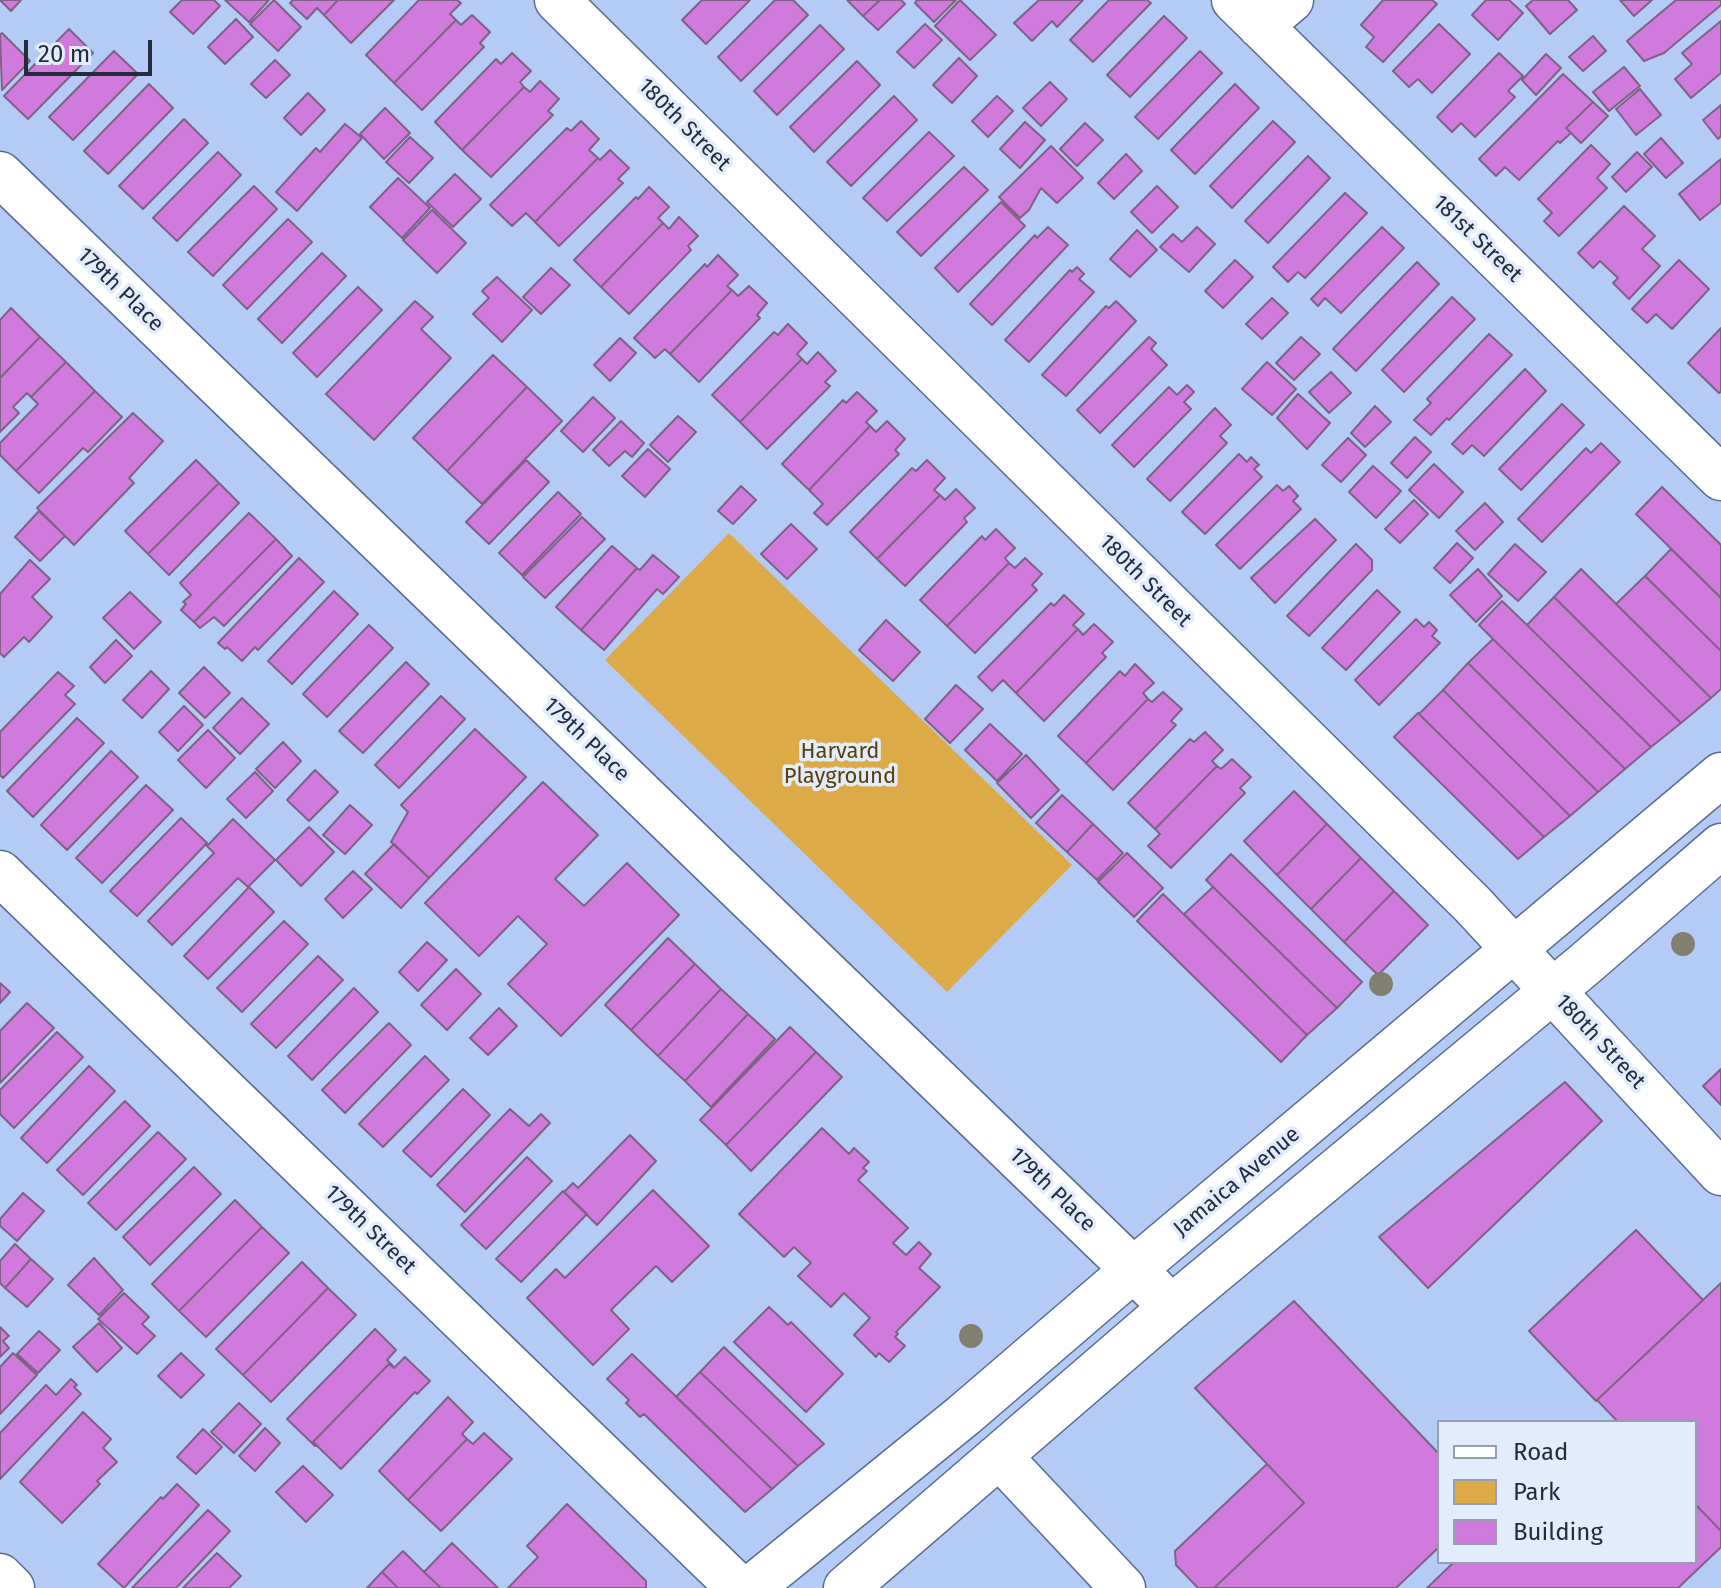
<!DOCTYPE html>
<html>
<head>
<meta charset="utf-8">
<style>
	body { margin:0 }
	#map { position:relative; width:1721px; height:1588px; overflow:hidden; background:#b4cbf6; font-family:"Fira Sans",sans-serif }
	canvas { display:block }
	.legend { position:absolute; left:1437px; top:1420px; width:260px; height:144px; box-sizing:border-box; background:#e2ecfd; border:2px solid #969fb0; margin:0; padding:10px 14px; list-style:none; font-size:24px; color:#232c3c }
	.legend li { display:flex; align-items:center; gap:16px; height:40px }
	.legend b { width:40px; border:2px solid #969fb0 }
	.scale { position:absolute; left:24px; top:40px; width:128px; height:36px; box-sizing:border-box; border:4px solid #232c3c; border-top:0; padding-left:10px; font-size:24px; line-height:28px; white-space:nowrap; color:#232c3c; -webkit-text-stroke:6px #e2ecfd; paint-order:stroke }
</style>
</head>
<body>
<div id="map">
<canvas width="1721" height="1588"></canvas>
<ul class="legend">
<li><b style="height:10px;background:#fff"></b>Road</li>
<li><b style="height:22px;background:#dcab48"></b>Park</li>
<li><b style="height:22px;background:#d07add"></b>Building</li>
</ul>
<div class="scale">20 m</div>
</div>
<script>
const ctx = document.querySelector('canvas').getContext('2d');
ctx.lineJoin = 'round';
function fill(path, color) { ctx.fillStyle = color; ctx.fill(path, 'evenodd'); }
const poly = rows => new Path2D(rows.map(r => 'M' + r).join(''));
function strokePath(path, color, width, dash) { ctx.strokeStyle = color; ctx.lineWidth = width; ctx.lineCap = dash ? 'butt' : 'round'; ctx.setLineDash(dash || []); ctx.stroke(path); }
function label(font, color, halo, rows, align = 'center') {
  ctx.font = font + ' "Fira Sans",sans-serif'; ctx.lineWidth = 7; ctx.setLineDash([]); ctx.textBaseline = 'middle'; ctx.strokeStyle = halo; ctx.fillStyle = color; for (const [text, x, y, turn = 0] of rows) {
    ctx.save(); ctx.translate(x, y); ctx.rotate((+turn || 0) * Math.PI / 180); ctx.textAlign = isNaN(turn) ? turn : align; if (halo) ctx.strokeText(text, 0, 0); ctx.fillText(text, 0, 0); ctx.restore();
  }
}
fill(poly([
	[729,533,1072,865,947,992,605,660]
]), '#dcab48');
const building = poly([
	[0,0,21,0,11,11,0,0],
	[182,0,214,0,220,6,193,34,170,12,182,0],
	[225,0,269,0,249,22,225,0],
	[274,0,301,27,278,51,250,24,274,0],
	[293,0,338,0,324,15,317,8,307,19,290,3,293,0],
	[338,0,394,0,351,43,324,15,338,0],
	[419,0,457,0,461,3,450,14,456,20,394,83,366,55,419,0],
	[702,0,750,0,706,44,682,20,702,0],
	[775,0,793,0,808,15,741,81,718,57,775,0],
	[847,0,880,0,863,16,847,0],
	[880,0,901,0,905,4,878,30,863,16,880,0],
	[917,0,956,0,934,22,915,3,917,0],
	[960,0,996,35,970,60,935,26,960,0],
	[1039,0,1083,0,1057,27,1052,21,1032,41,1014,23,1039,0],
	[1109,0,1147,0,1151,3,1093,62,1070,40,1109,0],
	[1383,0,1432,0,1437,4,1383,62,1366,47,1374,37,1361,25,1383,0],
	[1486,0,1509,0,1523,13,1498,40,1472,15,1486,0],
	[1533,0,1568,0,1577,10,1550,34,1526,6,1533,0],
	[1620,0,1652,0,1634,16,1620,0],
	[1676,0,1721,0,1721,5,1664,53,1644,61,1627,41,1676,0],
	[472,15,490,32,480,43,484,47,422,110,394,83,456,20,461,25,472,15],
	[1164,16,1187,38,1130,97,1107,75,1164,16],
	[236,19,253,37,225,64,208,47,236,19],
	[1721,21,1721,73,1691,98,1675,79,1692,64,1682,53,1721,21],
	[925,24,942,40,914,68,897,52,925,24],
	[1439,24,1470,54,1432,93,1418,79,1409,87,1393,71,1439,24],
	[820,25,844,49,777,115,754,91,820,25],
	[69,29,93,53,28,119,4,96,69,29],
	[2,33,30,61,2,90,0,35,2,33],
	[1593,36,1606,51,1583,71,1569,57,1593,36],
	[114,51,138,74,73,140,49,117,114,51],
	[1200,51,1222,73,1158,139,1135,117,1200,51],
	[512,53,531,71,520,82,524,87,462,150,435,122,496,59,501,64,512,53],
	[1499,53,1523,76,1508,91,1515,97,1475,137,1461,123,1452,132,1437,117,1499,53],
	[1546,54,1561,68,1536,95,1522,80,1546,54],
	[959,58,977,76,952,103,933,85,959,58],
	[275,60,290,75,266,98,251,84,275,60],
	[857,61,880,85,814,152,790,127,857,61],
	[1624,67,1640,86,1609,111,1593,92,1624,67],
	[1563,74,1593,102,1566,128,1571,133,1560,143,1558,141,1519,180,1505,167,1496,176,1479,159,1563,74],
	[540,81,559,99,548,111,553,115,491,177,462,150,524,87,530,92,540,81],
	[1050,82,1067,99,1041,126,1023,108,1050,82],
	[149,84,173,108,108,174,84,151,149,84],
	[1235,84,1259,108,1195,174,1171,150,1235,84],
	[1640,89,1661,115,1636,135,1616,109,1640,89],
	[308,93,325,110,301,135,284,118,308,93],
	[894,96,917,120,851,186,827,162,894,96],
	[997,96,1013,111,988,137,972,121,997,96],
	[1593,102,1608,116,1581,143,1566,128,1593,102],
	[1721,105,1721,136,1718,139,1703,120,1721,105],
	[385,108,410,133,384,159,360,134,385,108],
	[184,119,208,143,143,209,119,186,184,119],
	[581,121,599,139,589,150,598,158,535,222,526,213,512,226,490,205,567,128,571,131,581,121],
	[1273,121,1295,142,1232,208,1210,186,1273,121],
	[1025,122,1045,140,1020,168,1000,149,1025,122],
	[1085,123,1103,140,1077,166,1060,149,1085,123],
	[345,124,362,138,297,211,276,192,316,148,320,152,345,124],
	[929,132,954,156,887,221,863,198,929,132],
	[410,137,433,158,409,183,386,162,410,137],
	[1661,138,1683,163,1666,178,1644,154,1661,138],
	[1591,145,1610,164,1597,178,1607,188,1559,236,1544,221,1552,213,1538,199,1591,145],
	[1051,146,1083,178,1057,203,1041,188,1029,210,1020,218,999,197,1051,146],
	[610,150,629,168,618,179,623,183,559,246,535,222,598,158,600,160,610,150],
	[218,152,241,175,177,241,153,218,218,152],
	[1637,152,1652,167,1626,192,1612,177,1637,152],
	[1126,154,1142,171,1114,199,1098,183,1126,154],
	[1308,156,1330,178,1268,243,1245,221,1308,156],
	[1721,159,1721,203,1700,220,1679,194,1721,159],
	[964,167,988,190,921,256,897,232,964,167],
	[455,174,481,199,453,227,427,202,455,174],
	[398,178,430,208,402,238,370,207,398,178],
	[254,186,277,209,213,276,188,252,254,186],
	[1157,186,1178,207,1152,233,1131,212,1157,186],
	[649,187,669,207,658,218,663,223,601,287,574,260,636,197,638,199,649,187],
	[1345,193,1367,213,1305,278,1298,272,1288,282,1273,267,1345,193],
	[1001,202,1025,226,958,292,935,268,1001,202],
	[1624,206,1655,236,1642,249,1660,266,1629,299,1613,283,1618,278,1600,261,1593,268,1578,253,1624,206],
	[432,210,466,243,437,273,403,240,432,210],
	[679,217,698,236,688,246,691,250,629,314,601,287,663,223,669,229,679,217],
	[288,219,312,242,247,309,223,285,288,219],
	[1048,227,1068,245,992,325,970,304,1035,235,1037,238,1048,227],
	[1197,227,1215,244,1189,272,1160,247,1173,234,1182,242,1197,227],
	[1382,227,1404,248,1341,313,1325,298,1318,306,1311,299,1382,227],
	[1137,230,1157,250,1130,277,1110,259,1137,230],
	[322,253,346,276,282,343,258,319,322,253],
	[718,255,738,275,727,286,732,290,670,354,665,349,655,358,634,338,705,264,707,267,718,255],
	[1235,260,1253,277,1223,308,1205,291,1235,260],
	[1679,260,1709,289,1672,329,1656,314,1647,323,1632,309,1679,260],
	[1417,262,1439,284,1356,371,1333,349,1417,262],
	[1077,267,1084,274,1079,279,1094,292,1029,362,1005,340,1070,270,1072,272,1077,267],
	[551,268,570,285,541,314,523,297,551,268],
	[497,277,532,310,502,342,473,314,489,298,482,291,497,277],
	[749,286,767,303,757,315,760,318,699,382,670,354,732,290,738,296,749,286],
	[358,287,382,310,317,377,293,353,358,287],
	[1452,297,1475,319,1404,392,1382,370,1452,297],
	[1272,298,1288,313,1262,339,1246,324,1272,298],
	[415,301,433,317,421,329,451,358,374,440,326,394,415,301],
	[1116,301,1136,321,1066,396,1042,375,1106,306,1109,308,1116,301],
	[11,308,40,337,0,378,0,320,11,308],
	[788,324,807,343,797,354,802,359,740,422,712,395,774,332,778,335,788,324],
	[1721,328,1721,392,1719,393,1688,363,1721,328],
	[1489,334,1512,355,1449,420,1447,418,1431,435,1414,420,1431,403,1427,399,1489,334],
	[40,337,66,362,31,397,27,393,13,407,19,413,0,432,0,378,40,337],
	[1149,337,1156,343,1151,349,1167,365,1100,433,1077,410,1149,337],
	[1301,337,1320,354,1294,380,1276,363,1301,337],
	[620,338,636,353,610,381,594,365,620,338],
	[818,352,836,371,825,382,830,386,767,449,740,422,802,359,807,364,818,352],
	[493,355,527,387,447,471,413,438,493,355],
	[66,362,95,391,16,471,0,455,0,443,38,404,31,397,66,362],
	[1267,362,1296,389,1272,415,1242,389,1267,362],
	[1525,369,1546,391,1484,456,1472,445,1463,454,1452,444,1525,369],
	[1331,372,1351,393,1329,413,1309,392,1331,372],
	[1187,385,1194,392,1184,402,1191,409,1134,467,1112,445,1169,387,1177,395,1187,385],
	[527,387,562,421,482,504,447,471,527,387],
	[95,391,122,417,88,452,83,448,39,493,16,471,95,391],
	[857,392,877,411,866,422,870,426,809,490,782,464,843,400,846,403,857,392],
	[1298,394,1330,423,1307,449,1277,418,1298,394],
	[593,397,615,418,583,452,561,431,593,397],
	[1562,404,1584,425,1521,490,1499,469,1562,404],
	[1375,406,1391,422,1365,447,1351,433,1375,406],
	[1215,408,1231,425,1220,436,1227,443,1170,501,1147,479,1215,408],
	[133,413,163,441,129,478,134,483,74,545,37,508,133,413],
	[678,416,696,432,668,462,650,445,678,416],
	[621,421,644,443,632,457,625,451,609,466,593,450,621,421],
	[887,421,905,439,895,450,899,454,827,525,814,513,823,504,809,490,870,426,876,432,887,421],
	[1415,437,1431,452,1407,478,1391,463,1415,437],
	[1348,438,1366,455,1341,482,1322,465,1348,438],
	[1601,443,1620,462,1542,542,1518,519,1586,448,1591,453,1601,443],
	[648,449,670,469,645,497,622,476,648,449],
	[1239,454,1247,462,1251,457,1259,465,1254,469,1262,477,1205,534,1182,512,1239,454],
	[196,460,219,483,148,554,125,531,196,460],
	[526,460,549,482,489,544,466,522,526,460],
	[927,460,945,478,934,490,940,495,877,559,850,532,912,468,916,471,927,460],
	[1434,464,1463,492,1439,518,1409,490,1434,464],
	[1373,466,1401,491,1376,518,1349,492,1373,466],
	[219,483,239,503,169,575,148,554,219,483],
	[1277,485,1283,491,1289,486,1298,496,1293,501,1301,509,1240,569,1216,545,1277,485],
	[741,486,756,500,733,524,718,511,741,486],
	[1662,487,1721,545,1721,598,1636,514,1662,487],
	[956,489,975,508,964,518,967,522,905,586,877,559,940,495,945,500,956,489],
	[558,492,581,514,522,575,499,553,558,492],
	[1414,500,1428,514,1400,543,1385,529,1414,500],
	[1485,503,1503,522,1475,550,1456,531,1485,503],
	[39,511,65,536,40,561,15,537,39,511],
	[249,513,276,539,194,622,181,610,186,604,183,602,191,595,180,583,249,513],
	[582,517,605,539,545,598,523,577,582,517],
	[1315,519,1336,540,1275,603,1251,578,1315,519],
	[791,524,817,549,787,579,761,554,791,524],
	[996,529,1015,548,1005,558,1009,563,947,626,920,600,982,536,985,540,996,529],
	[276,539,292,556,224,626,214,617,200,628,194,622,276,539],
	[1457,543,1473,558,1450,583,1434,568,1457,543],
	[1356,544,1372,560,1372,570,1309,636,1287,616,1356,544],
	[1515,544,1546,572,1518,601,1488,574,1515,544],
	[612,546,637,568,581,630,556,607,612,546],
	[1671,549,1721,598,1721,651,1645,576,1671,549],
	[653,555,679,577,663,594,657,589,604,650,581,630,637,568,640,570,653,555],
	[299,558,324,582,258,650,255,647,242,661,227,647,225,649,218,643,299,558],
	[1025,558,1042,574,1032,585,1037,590,975,653,947,626,1009,563,1015,568,1025,558],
	[30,560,50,579,32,597,52,617,29,642,24,637,4,657,0,653,0,594,30,560],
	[1478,569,1502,596,1476,622,1450,595,1478,569],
	[1581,569,1711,698,1681,723,1554,597,1581,569],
	[1645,576,1721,651,1721,689,1711,698,1616,604,1645,576],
	[1377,590,1400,612,1346,670,1322,648,1377,590],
	[334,591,358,614,292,684,268,661,334,591],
	[130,592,161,622,134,649,103,618,130,592],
	[1064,595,1084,614,1073,625,1078,629,1016,693,1003,680,992,691,978,677,1051,603,1054,606,1064,595],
	[1554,597,1681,723,1651,747,1527,625,1554,597],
	[1502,601,1527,625,1651,747,1625,769,1493,639,1479,625,1502,601],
	[1416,619,1424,627,1429,622,1437,630,1432,636,1440,643,1379,705,1355,680,1416,619],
	[886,620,920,652,893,681,859,650,886,620],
	[1094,624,1113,642,1102,653,1106,657,1044,721,1016,693,1078,629,1083,635,1094,624],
	[369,625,393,648,327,717,303,694,369,625],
	[1493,639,1625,769,1598,792,1468,663,1493,639],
	[116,640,132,656,105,683,90,667,116,640],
	[406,662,429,684,363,753,339,731,406,662],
	[1468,663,1598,792,1570,816,1443,690,1468,663],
	[1135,664,1154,683,1143,693,1148,699,1086,763,1058,736,1120,671,1125,676,1135,664],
	[204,667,230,693,205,718,179,693,204,667],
	[151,671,169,689,142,718,123,700,151,671],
	[58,672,74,686,65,695,75,704,3,778,0,775,0,732,58,672],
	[956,685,983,709,950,743,925,719,956,685],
	[1443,690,1570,816,1544,837,1419,714,1443,690],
	[1163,692,1182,709,1171,721,1176,725,1113,790,1086,763,1148,699,1152,702,1163,692],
	[441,696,465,719,399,788,375,765,441,696],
	[242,698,269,724,240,754,213,728,242,698],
	[184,706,203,725,178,751,159,732,184,706],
	[1418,713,1544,837,1518,859,1394,737,1418,713],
	[77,718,104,743,33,817,7,791,77,718],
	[990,724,1022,754,997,781,965,750,990,724],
	[475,729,526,777,429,878,391,842,408,812,401,805,475,729],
	[208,730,235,758,206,788,178,760,208,730],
	[1205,732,1223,750,1212,761,1217,766,1155,829,1128,803,1190,739,1194,742,1205,732],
	[283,742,301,761,275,788,256,769,283,742],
	[111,751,138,777,67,850,41,825,111,751],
	[1026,755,1059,790,1031,818,997,783,1026,755],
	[1232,759,1251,777,1240,788,1245,793,1171,868,1148,846,1160,834,1155,829,1217,766,1221,769,1232,759],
	[315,770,338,792,309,821,287,800,315,770],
	[255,772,273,791,246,818,227,799,255,772],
	[543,782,598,835,555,879,584,906,627,863,679,915,561,1036,508,984,547,944,518,916,479,956,425,903,543,782],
	[146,785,173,810,102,883,76,858,146,785],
	[1294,791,1327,824,1277,875,1244,841,1294,791],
	[1062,795,1093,824,1067,852,1036,823,1062,795],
	[350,805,372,825,345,854,323,835,350,805],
	[181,818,207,843,137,916,110,891,181,818],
	[233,819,275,860,248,887,238,878,172,945,148,921,214,853,207,846,233,819],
	[1093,824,1123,853,1097,880,1067,852,1093,824],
	[1327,824,1361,858,1311,909,1277,875,1327,824],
	[309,827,334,852,301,886,276,860,309,827],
	[394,844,429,878,401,908,365,874,394,844],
	[1127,853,1163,888,1134,917,1098,882,1127,853],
	[1231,854,1362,982,1337,1008,1206,880,1231,854],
	[1361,858,1394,891,1344,942,1311,909,1361,858],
	[353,871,372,889,343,918,325,899,353,871],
	[249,887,274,912,208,979,184,956,249,887],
	[1213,887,1337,1008,1307,1035,1184,914,1213,887],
	[1394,891,1428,925,1378,975,1344,942,1394,891],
	[1163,894,1307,1035,1281,1062,1137,921,1163,894],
	[284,921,308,944,242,1012,217,988,284,921],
	[668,938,695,964,631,1030,605,1005,668,938],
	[427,942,447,960,418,991,399,972,427,942],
	[318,956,343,980,276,1048,251,1024,318,956],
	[695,964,721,989,658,1056,631,1030,695,964],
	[456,969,481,994,447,1030,421,1005,456,969],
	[0,983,10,992,0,1003,0,983],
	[354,988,378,1012,312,1080,288,1056,354,988],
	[721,989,748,1014,685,1081,658,1056,721,989],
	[27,1003,54,1028,0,1083,0,1031,27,1003],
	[499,1008,517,1026,488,1055,470,1038,499,1008],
	[748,1014,775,1039,711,1107,685,1081,748,1014],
	[389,1023,411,1045,345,1113,322,1090,389,1023],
	[790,1027,816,1052,726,1145,700,1120,790,1027],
	[57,1032,83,1057,14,1128,0,1114,0,1090,57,1032],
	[816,1052,842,1077,751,1171,726,1145,816,1052],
	[425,1056,449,1080,383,1147,359,1124,425,1056],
	[89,1066,115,1091,47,1163,21,1138,89,1066],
	[1721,1069,1721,1105,1703,1086,1721,1069],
	[1565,1082,1602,1121,1428,1288,1379,1237,1565,1082],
	[463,1089,490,1115,431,1177,403,1151,463,1089],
	[125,1101,150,1126,83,1195,57,1170,125,1101],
	[510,1109,529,1126,541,1114,550,1123,465,1212,437,1185,510,1109],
	[822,1128,849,1154,854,1148,869,1162,863,1168,867,1171,858,1180,908,1228,893,1243,906,1255,919,1242,931,1254,919,1268,940,1287,896,1332,898,1334,895,1337,905,1346,889,1362,879,1353,876,1357,854,1335,870,1318,844,1293,831,1307,798,1276,811,1263,794,1247,784,1257,739,1214,822,1128],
	[158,1132,186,1159,116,1230,88,1203,158,1132],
	[630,1135,656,1161,597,1225,564,1192,573,1183,578,1188,630,1135],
	[527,1157,552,1181,486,1249,461,1225,527,1157],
	[194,1167,221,1194,150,1265,123,1237,194,1167],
	[653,1190,709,1246,672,1282,656,1266,611,1310,629,1329,593,1365,527,1298,556,1269,565,1278,653,1190],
	[563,1191,587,1214,521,1282,496,1259,563,1191],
	[23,1193,44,1211,17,1241,0,1226,0,1219,23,1193],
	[235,1200,262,1227,179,1311,152,1284,235,1200],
	[262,1227,289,1253,206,1337,179,1311,262,1227],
	[1636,1230,1703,1300,1596,1401,1529,1331,1636,1230],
	[15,1244,31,1259,5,1288,0,1283,0,1261,15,1244],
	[94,1258,123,1290,99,1315,68,1285,94,1258],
	[31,1259,53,1279,27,1307,5,1288,31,1259],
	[302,1262,328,1288,243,1375,216,1349,302,1262],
	[1721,1283,1721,1531,1695,1504,1695,1422,1618,1422,1597,1400,1721,1283],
	[328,1288,356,1315,271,1402,243,1375,328,1288],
	[124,1293,149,1317,142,1324,155,1336,137,1354,98,1319,124,1293],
	[1294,1301,1439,1454,1439,1547,1396,1588,1214,1588,1304,1503,1195,1388,1294,1301],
	[769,1307,788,1325,791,1322,843,1374,806,1412,734,1342,769,1307],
	[99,1323,122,1348,97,1372,73,1347,99,1323],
	[0,1327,9,1336,3,1341,9,1348,0,1357,0,1327],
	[375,1329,396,1350,387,1360,393,1366,389,1364,313,1442,317,1445,315,1446,287,1419,375,1329],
	[39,1331,60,1350,38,1373,17,1354,39,1331],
	[724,1347,824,1444,798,1466,700,1372,724,1347],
	[13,1353,37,1375,0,1414,0,1367,13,1353],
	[181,1353,204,1375,181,1398,158,1376,181,1353],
	[632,1354,772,1489,745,1512,644,1414,640,1417,626,1403,629,1400,607,1379,632,1354],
	[405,1357,430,1381,417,1394,415,1392,341,1469,313,1442,389,1364,394,1368,405,1357],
	[700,1372,798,1466,772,1489,676,1397,700,1372],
	[71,1379,77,1385,74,1387,81,1394,0,1479,0,1433,46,1385,56,1395,71,1379],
	[448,1397,473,1422,462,1434,467,1439,408,1500,379,1471,448,1397],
	[239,1403,261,1424,234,1453,211,1432,239,1403],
	[83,1412,111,1439,103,1448,117,1462,97,1481,100,1484,62,1523,20,1482,83,1412],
	[265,1428,280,1443,255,1471,239,1456,265,1428],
	[203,1429,222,1447,196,1474,177,1457,203,1429],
	[484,1433,512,1459,441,1531,408,1500,467,1439,473,1444,484,1433],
	[1267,1464,1304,1503,1214,1588,1198,1588,1176,1565,1175,1551,1267,1464],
	[303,1466,333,1495,306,1522,276,1492,303,1466],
	[177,1484,199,1505,124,1588,98,1564,161,1497,163,1499,177,1484],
	[567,1504,646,1581,646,1588,508,1588,538,1557,527,1546,567,1504],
	[1695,1504,1721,1531,1721,1547,1678,1588,1427,1588,1454,1562,1695,1562,1695,1504],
	[208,1510,230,1531,195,1568,176,1588,132,1588,208,1510],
	[452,1543,498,1588,441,1588,424,1572,452,1543],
	[403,1551,424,1572,441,1588,398,1588,382,1572,403,1551],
	[217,1553,241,1576,229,1588,183,1588,217,1553],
	[382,1572,398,1588,367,1588,382,1572]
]);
fill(building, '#d07add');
strokePath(building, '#806185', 2);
const minor = poly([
	[557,0,1473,905,1721,1173],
	[1234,0,1721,478],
	[1260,26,1291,0],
	[0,174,1172,1307],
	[0,873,739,1588],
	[1000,1457,1123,1588],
	[0,1576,12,1588]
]);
const major = poly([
	[751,1588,964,1415,1134,1269,1721,775],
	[846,1588,1172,1307,1585,964,1721,846]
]);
strokePath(minor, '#576b92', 47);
strokePath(major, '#576b92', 47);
strokePath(minor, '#fff', 44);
strokePath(major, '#fff', 44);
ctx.fillStyle = '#827f70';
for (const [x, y] of [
	[1683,944],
	[1381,984],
	[971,1336]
]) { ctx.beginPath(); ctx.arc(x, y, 12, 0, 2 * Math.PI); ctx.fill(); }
label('22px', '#232c3c', '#e2ecfd', [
	["180th Street",684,125,45],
	["181st Street",1477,239,44],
	["179th Place",120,290,44],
	["180th Street",1145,581,45],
	["179th Place",586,740,44],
	["180th Street",1600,1042,47],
	["Jamaica Avenue",1237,1182,-40],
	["179th Place",1052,1190,44],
	["179th Street",370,1230,44]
]);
label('22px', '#594003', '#e2ecfd', [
	["Harvard",840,752],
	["Playground",840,777]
]);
</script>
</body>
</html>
